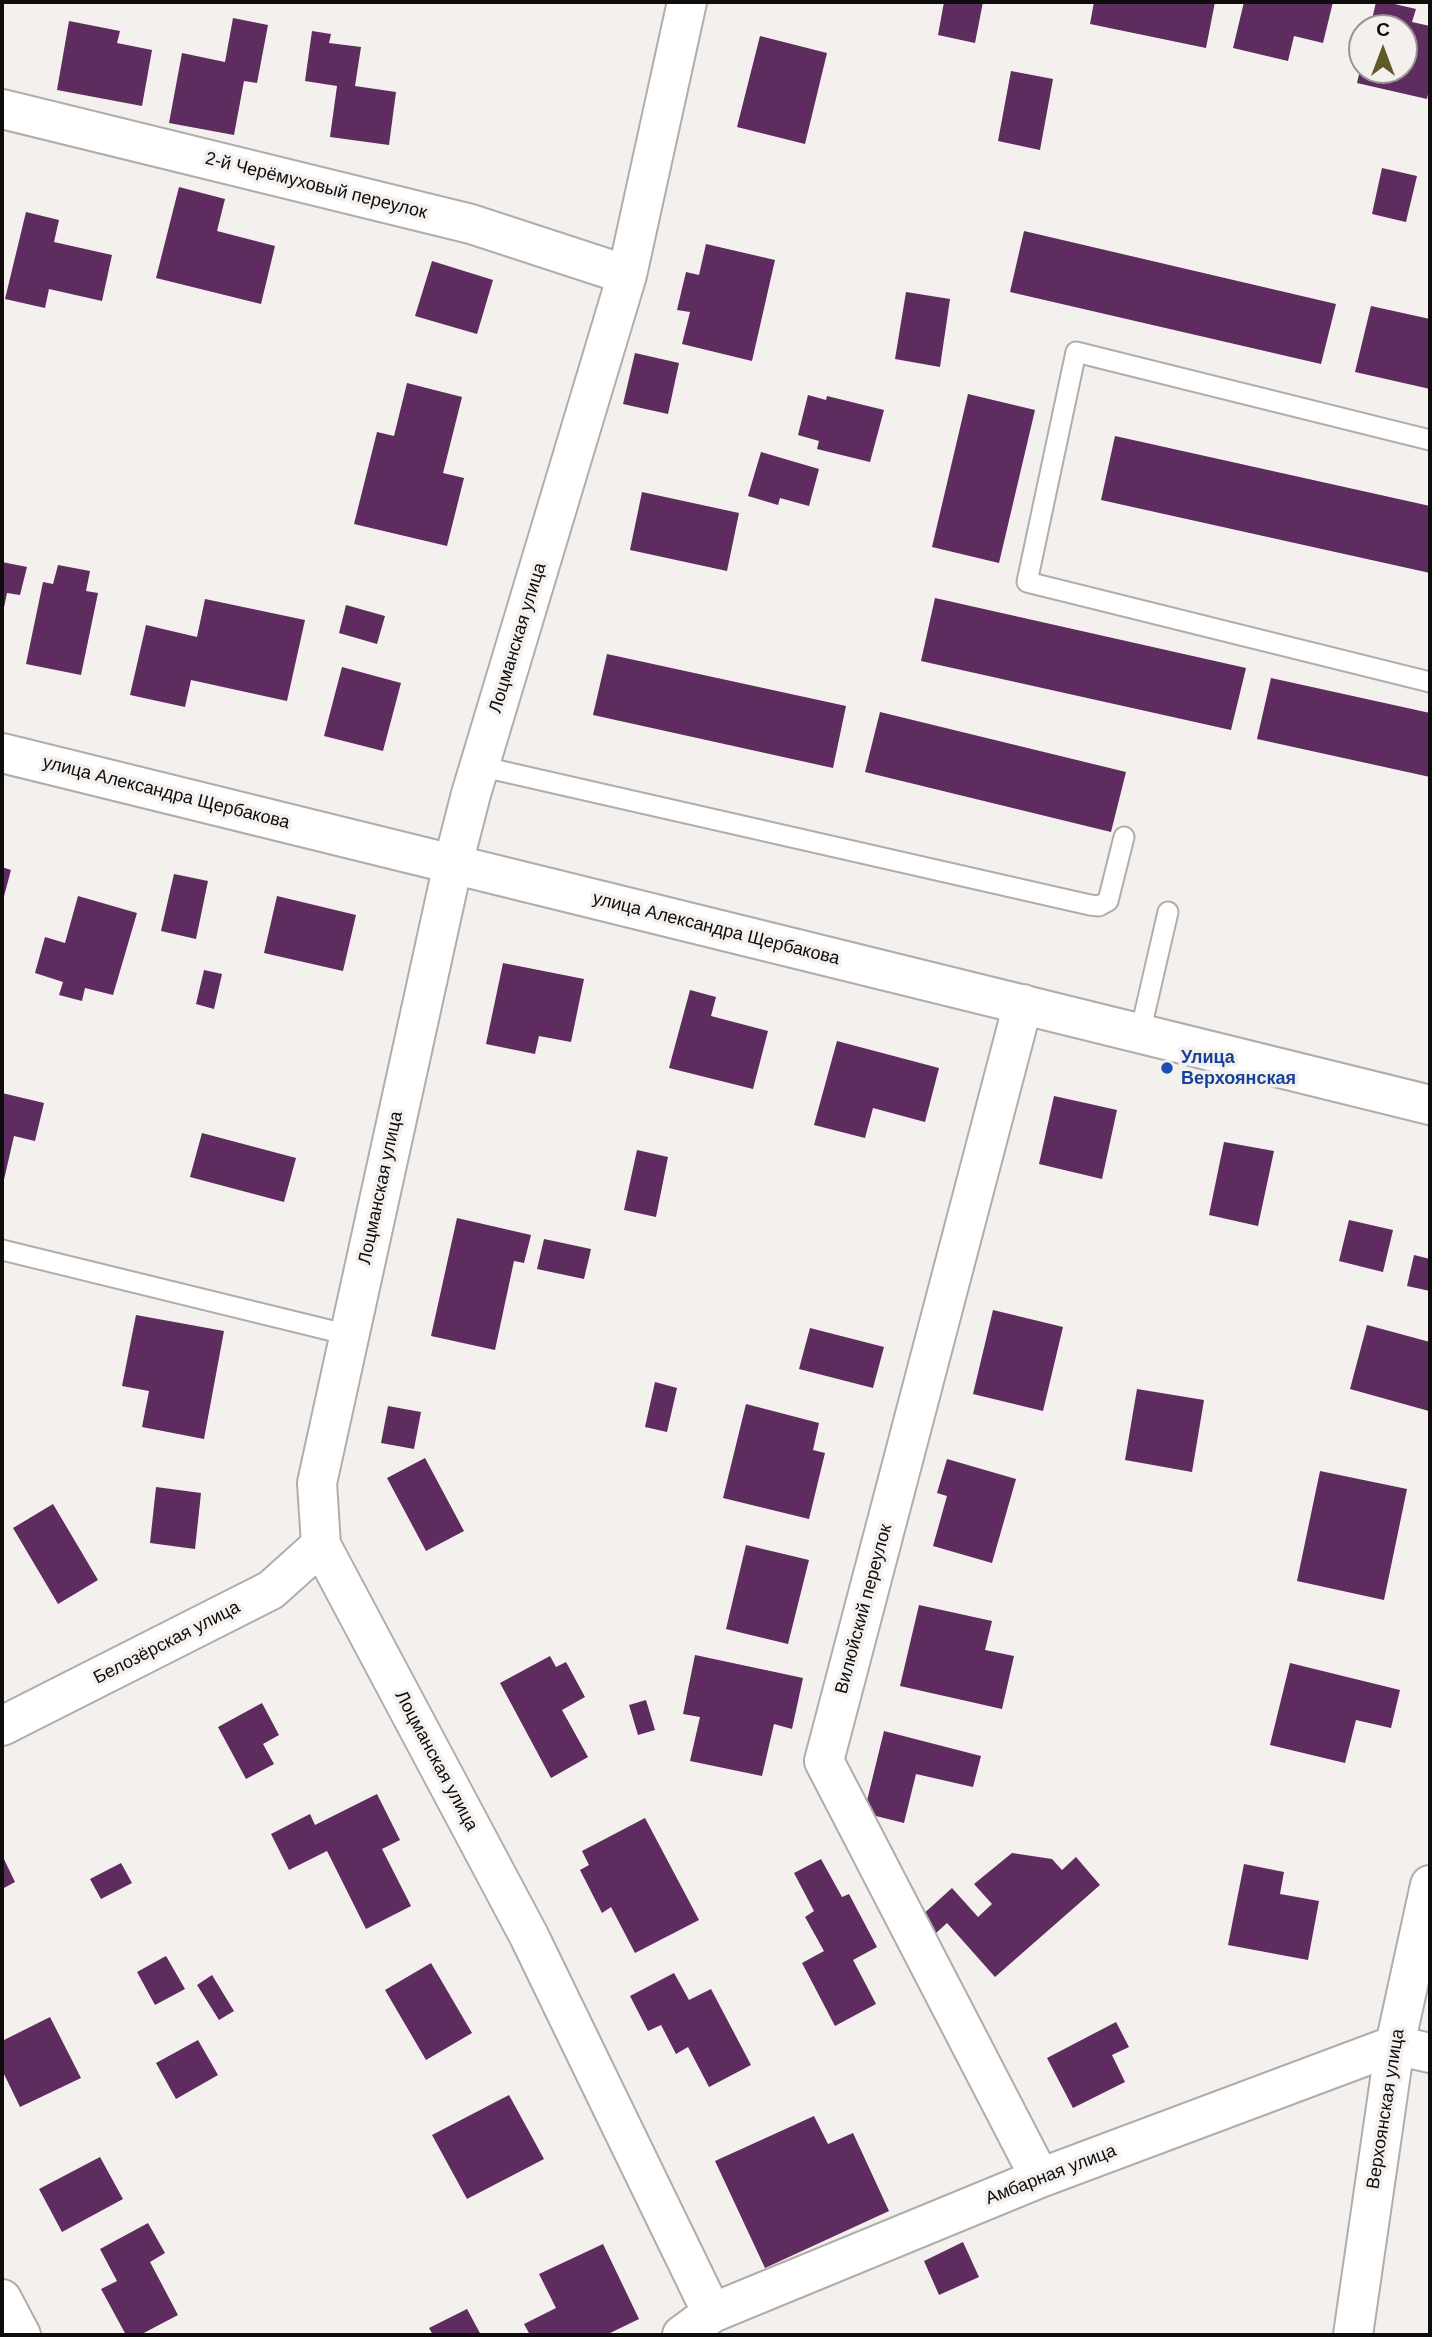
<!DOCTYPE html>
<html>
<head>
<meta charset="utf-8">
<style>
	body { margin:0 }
	#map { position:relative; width:1432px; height:2337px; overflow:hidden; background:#f4f0ee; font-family:Arial,sans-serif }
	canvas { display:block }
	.frame { position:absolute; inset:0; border:4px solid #0e0d0c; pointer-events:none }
	.north { position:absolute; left:1348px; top:14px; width:70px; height:70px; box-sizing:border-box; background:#f4f0ee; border:2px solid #989594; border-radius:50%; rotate:0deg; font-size:19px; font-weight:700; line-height:28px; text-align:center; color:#0e0d0c }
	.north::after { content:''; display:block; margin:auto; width:24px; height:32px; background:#5f5b27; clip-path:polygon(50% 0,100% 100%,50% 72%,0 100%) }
</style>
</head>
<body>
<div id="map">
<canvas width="1432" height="2337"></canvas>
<div class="frame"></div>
<div class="north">С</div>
</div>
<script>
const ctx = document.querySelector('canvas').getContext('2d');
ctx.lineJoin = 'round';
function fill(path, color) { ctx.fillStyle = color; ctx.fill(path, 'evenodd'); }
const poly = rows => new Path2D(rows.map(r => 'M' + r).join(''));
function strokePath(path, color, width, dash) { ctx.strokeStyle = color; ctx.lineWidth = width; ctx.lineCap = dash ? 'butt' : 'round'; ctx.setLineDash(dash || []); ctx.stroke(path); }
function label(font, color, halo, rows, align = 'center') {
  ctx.font = font + ' Arial,sans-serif'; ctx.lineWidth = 7; ctx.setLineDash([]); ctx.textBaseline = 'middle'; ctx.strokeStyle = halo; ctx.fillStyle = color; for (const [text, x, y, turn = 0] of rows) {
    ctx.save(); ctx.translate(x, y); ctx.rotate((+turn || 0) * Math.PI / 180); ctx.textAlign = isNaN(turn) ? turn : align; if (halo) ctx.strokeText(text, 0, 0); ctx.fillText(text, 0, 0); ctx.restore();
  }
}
fill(poly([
	[944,2,983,2,975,43,938,35],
	[1094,2,1215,2,1206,48,1090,24],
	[1244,2,1333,2,1323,43,1294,36,1288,61,1233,48],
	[1376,2,1386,2,1416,9,1412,22,1430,26,1430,84,1427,99,1357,83,1360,70,1404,70,1404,28,1370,28],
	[233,18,268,25,257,83,244,81,234,135,169,123,182,53,225,62],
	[69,21,120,31,117,43,152,50,142,106,57,90],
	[312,31,331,34,329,43,361,47,355,86,396,92,389,145,330,137,337,86,305,81],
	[760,36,827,53,805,144,737,127],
	[1011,71,1053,79,1040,150,998,141],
	[1382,168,1417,176,1406,222,1372,214],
	[179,187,225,199,217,231,275,246,261,304,156,278],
	[26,212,59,220,54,242,112,255,102,301,49,289,45,308,5,299],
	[1024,231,1336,304,1321,364,1010,292],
	[706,244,775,260,752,361,682,344,690,312,677,310,686,272,699,275],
	[432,261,493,280,477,334,415,316],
	[906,292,950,299,940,367,895,359],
	[1371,306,1430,319,1430,389,1355,372],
	[635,353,679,363,668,414,623,404],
	[407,383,462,397,443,473,464,478,447,546,354,524,377,432,394,436],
	[968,394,1035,410,999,563,932,547],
	[808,395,826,400,827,396,884,410,870,462,817,449,819,441,798,435],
	[1115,436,1430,506,1430,573,1101,500],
	[761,452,819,469,809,506,780,498,778,505,748,496],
	[642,492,739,513,727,571,630,550],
	[2,562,27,567,20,595,7,593,3,612],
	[58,565,90,571,86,591,98,593,81,675,26,664,43,582,53,584],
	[935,598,1246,668,1231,730,921,661],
	[205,599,305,620,287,701,191,680,185,707,130,695,146,625,197,637],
	[346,605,385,616,377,644,339,633],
	[607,654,846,706,833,768,593,715],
	[342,667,401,683,383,751,324,736],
	[1271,678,1430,713,1430,777,1257,739],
	[880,712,1126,772,1111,832,865,772],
	[2,867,11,870,3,900,2,900],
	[174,874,208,881,196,939,161,931],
	[78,896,137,913,113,995,85,988,82,1001,59,995,63,982,35,973,45,937,65,943],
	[277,896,356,915,343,971,264,953],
	[503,963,584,979,571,1042,539,1036,535,1054,486,1044],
	[204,970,222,974,214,1009,196,1004],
	[690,990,716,997,711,1016,768,1031,753,1089,669,1068],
	[837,1041,939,1068,925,1122,873,1108,865,1138,814,1125],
	[2,1093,44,1103,35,1141,14,1136,3,1184],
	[1054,1096,1117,1110,1102,1179,1039,1164],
	[202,1133,296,1158,284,1202,190,1177],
	[1224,1142,1274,1151,1258,1226,1209,1215],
	[637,1150,668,1157,656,1217,624,1210],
	[457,1218,531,1235,524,1263,514,1261,495,1350,431,1336],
	[1349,1220,1393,1230,1383,1272,1339,1261],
	[544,1239,591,1249,584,1279,537,1269],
	[1414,1255,1430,1259,1430,1291,1407,1286],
	[993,1310,1063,1327,1043,1411,973,1394],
	[136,1315,224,1331,204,1439,142,1427,149,1391,122,1386],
	[1367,1325,1430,1342,1429,1411,1350,1389],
	[810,1328,884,1347,873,1388,799,1369],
	[655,1382,677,1388,667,1432,645,1427],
	[1137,1389,1204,1400,1192,1472,1125,1460],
	[746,1404,819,1423,813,1450,825,1453,809,1519,723,1498],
	[388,1406,421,1412,414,1449,381,1443],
	[425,1458,464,1531,426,1551,387,1478],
	[947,1459,1016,1479,992,1563,933,1546,947,1496,937,1493],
	[1320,1471,1407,1489,1384,1600,1297,1581],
	[156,1487,201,1493,195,1549,150,1543],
	[53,1504,98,1580,58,1604,13,1528],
	[746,1545,809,1560,788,1644,726,1629],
	[919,1605,992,1621,985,1650,1014,1656,1002,1709,900,1686],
	[695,1655,803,1678,792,1729,774,1724,762,1776,690,1761,700,1717,683,1714],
	[550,1656,556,1667,566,1662,585,1697,562,1710,588,1757,551,1778,500,1683],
	[1290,1663,1400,1690,1391,1728,1356,1720,1345,1763,1270,1745],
	[646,1700,655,1730,638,1735,629,1705],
	[262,1703,279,1735,263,1744,274,1764,246,1779,218,1727],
	[884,1731,981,1756,973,1787,916,1774,904,1823,864,1813],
	[377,1794,400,1840,382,1849,411,1906,366,1929,327,1851,289,1870,271,1834,310,1814,315,1825],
	[645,1818,699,1920,635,1953,611,1907,602,1913,580,1870,589,1865,582,1851],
	[1012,1853,1052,1859,1062,1870,1076,1857,1100,1885,995,1977,947,1923,935,1934,920,1917,952,1888,978,1917,992,1904,974,1884],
	[2,1855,15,1882,2,1889],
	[821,1859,842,1897,849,1894,877,1947,853,1960,876,2004,835,2026,802,1963,824,1951,805,1917,814,1911,794,1873],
	[121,1863,132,1883,101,1899,90,1879],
	[1244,1864,1284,1872,1280,1894,1319,1901,1308,1960,1228,1945],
	[166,1956,185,1989,155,2005,137,1972],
	[431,1963,472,2033,426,2060,385,1990],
	[674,1973,689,2000,711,1989,751,2065,709,2087,688,2047,676,2054,661,2025,648,2031,630,1996],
	[212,1975,234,2011,219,2020,197,1985],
	[50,2017,81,2078,20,2107,2,2070,2,2041],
	[1116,2022,1129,2047,1112,2055,1125,2082,1073,2108,1047,2058],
	[198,2040,218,2075,176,2099,156,2063],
	[509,2095,544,2159,467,2199,432,2135],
	[814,2116,828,2144,853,2133,889,2211,765,2268,715,2161],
	[100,2157,123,2199,62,2232,39,2189],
	[148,2223,165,2253,150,2262,178,2315,140,2335,126,2335,101,2289,117,2281,100,2249],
	[963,2242,979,2277,939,2295,924,2261],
	[603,2244,639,2319,606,2335,530,2335,524,2324,556,2308,539,2274],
	[467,2309,481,2335,433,2335,429,2328]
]), '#5e2c5e');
const service = poly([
	[1430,440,1076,352,1027,582,1430,682],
	[479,766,1090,905,1099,906,1108,901,1124,837],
	[1140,1033,1168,912],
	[2,1250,349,1335]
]);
const minor = poly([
	[687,2,627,275,471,794,453,864,317,1483,321,1545,529,1936,712,2313],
	[2,109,471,224,627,275],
	[1023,1004,824,1761,1040,2178],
	[2,1726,271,1590,321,1545],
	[2,2299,21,2335],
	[682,2335,712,2313,1040,2178,1395,2045,1430,2053],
	[1353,2335,1395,2045,1430,1885]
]);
const tertiary = poly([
	[2,753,1430,1105]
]);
strokePath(service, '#b1adab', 23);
strokePath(minor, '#b1adab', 42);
strokePath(tertiary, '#b1adab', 42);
strokePath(service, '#fff', 19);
strokePath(minor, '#fff', 38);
strokePath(tertiary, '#fff', 38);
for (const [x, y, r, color] of [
	[1167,1068,7,"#1a4fb4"]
]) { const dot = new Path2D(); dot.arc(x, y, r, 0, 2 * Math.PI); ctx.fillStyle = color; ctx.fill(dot); strokePath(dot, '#f4f0ee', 2.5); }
label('18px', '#0e0d0c', '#f4f0ee', [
	["2-й Черёмуховый переулок",316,186,14],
	["Лоцманская улица",518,638,-73],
	["улица Александра Щербакова",166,793,14],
	["улица Александра Щербакова",716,929,14],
	["Лоцманская улица",381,1188,-78],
	["Вилюйский переулок",864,1609,-75],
	["Белозёрская улица",167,1643,-27],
	["Лоцманская улица",436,1761,62],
	["Верхоянская улица",1386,2109,-81],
	["Амбарная улица",1051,2175,-21]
]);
label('bold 18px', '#164399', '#f4f0ee', [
	["Улица",1181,1058],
	["Верхоянская",1181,1079]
], 'left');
</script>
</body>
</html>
